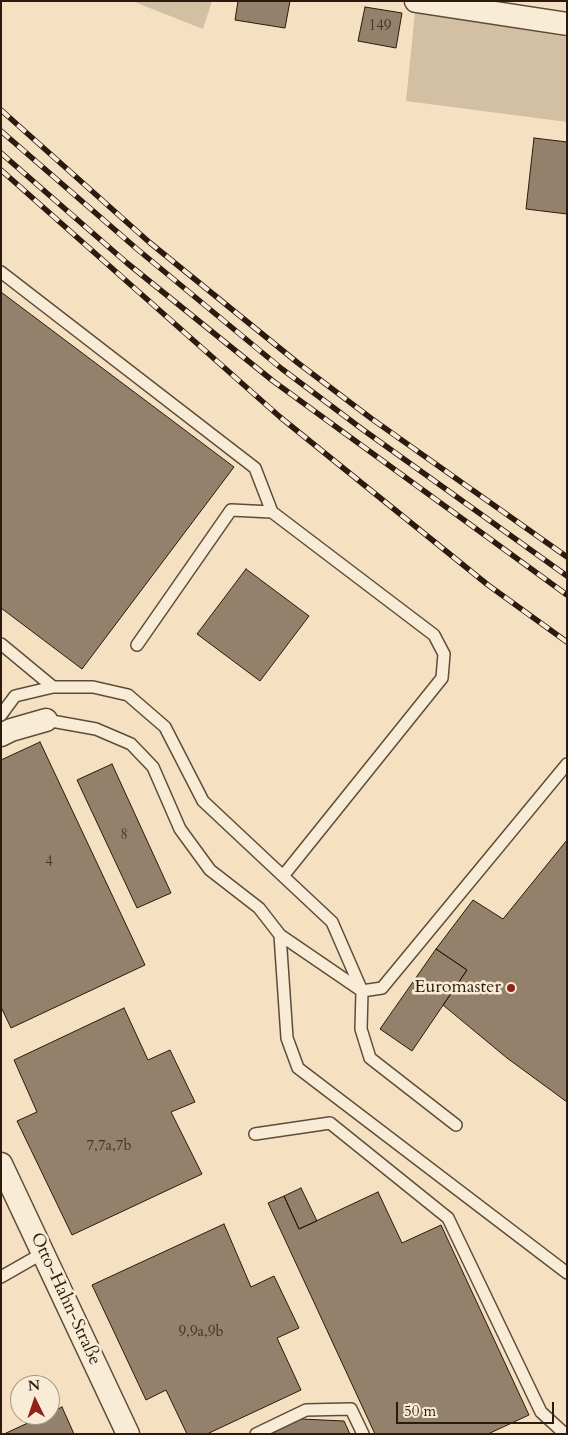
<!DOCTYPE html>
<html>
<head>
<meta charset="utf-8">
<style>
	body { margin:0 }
	#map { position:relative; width:568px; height:1435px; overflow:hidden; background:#f5e1c2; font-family:Cardo,serif }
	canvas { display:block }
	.frame { position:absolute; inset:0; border:2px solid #2b1a0d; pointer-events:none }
	.north { position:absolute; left:10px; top:1375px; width:50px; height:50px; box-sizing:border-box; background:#f8ecd7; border:1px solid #a69886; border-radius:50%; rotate:356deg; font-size:14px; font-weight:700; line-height:20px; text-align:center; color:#2b1a0d }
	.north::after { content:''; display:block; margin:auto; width:18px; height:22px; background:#8f2418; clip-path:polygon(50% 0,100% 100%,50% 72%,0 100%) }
	.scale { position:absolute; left:396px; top:1402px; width:158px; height:22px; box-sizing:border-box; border:2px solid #2b1a0d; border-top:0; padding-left:6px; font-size:15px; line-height:18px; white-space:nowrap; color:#2b1a0d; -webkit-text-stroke:4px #f8ecd7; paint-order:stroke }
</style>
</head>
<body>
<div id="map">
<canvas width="568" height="1435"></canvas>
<div class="frame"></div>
<div class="north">N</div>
<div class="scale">50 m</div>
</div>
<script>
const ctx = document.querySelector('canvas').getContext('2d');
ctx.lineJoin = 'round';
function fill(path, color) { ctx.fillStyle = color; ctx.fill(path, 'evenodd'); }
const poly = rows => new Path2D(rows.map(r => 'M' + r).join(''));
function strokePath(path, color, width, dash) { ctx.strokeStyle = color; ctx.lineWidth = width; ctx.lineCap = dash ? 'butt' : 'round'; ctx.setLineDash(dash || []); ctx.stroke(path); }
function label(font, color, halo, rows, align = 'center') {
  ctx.font = font + ' Cardo,serif'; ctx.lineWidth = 5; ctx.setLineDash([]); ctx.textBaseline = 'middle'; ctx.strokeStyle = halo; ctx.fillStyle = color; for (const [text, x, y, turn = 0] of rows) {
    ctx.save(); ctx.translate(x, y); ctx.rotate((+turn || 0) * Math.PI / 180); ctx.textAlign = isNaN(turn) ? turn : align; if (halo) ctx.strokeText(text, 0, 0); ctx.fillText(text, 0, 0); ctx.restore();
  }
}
fill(poly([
	[132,1,212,1,203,29],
	[415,12,567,37,567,122,406,101]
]), '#d3bfa3');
const building = poly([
	[238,1,290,1,285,28,235,20,238,1],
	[365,7,402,13,396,48,358,41,365,7],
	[534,138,567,142,567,214,526,209,534,138],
	[1,292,234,467,82,669,1,608,1,292],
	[246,569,309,616,260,681,197,634,246,569],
	[40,742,145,965,11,1028,1,1007,1,760,40,742],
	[112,764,171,893,137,908,77,780,112,764],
	[567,840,567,1102,507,1058,443,1005,467,970,436,949,473,900,503,919,567,840],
	[436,949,467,970,412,1051,380,1029,436,949],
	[124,1008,148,1060,170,1050,195,1102,171,1112,202,1174,72,1235,17,1121,37,1112,14,1060,124,1008],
	[301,1188,317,1221,299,1229,284,1196,301,1188],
	[378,1192,402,1243,441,1225,529,1415,488,1434,375,1434,268,1203,284,1196,299,1229,378,1192],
	[224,1224,251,1287,274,1276,299,1328,277,1338,301,1390,207,1434,187,1434,166,1390,146,1400,92,1285,224,1224],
	[62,1407,74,1434,4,1434,45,1415,50,1415,50,1413,62,1407],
	[301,1419,344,1421,350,1434,270,1434,301,1419]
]);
fill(building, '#94816b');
strokePath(building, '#2b1a0d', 1);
const lane = poly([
	[1,272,255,468,272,512,434,635,444,654,442,678,283,876],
	[1,644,53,687],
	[137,645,231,510,272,512],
	[1,715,15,696,53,687,93,687,128,695,165,727,203,801,332,922,362,991,361,1029,370,1058,456,1125],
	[46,720,96,729,131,744,153,767,180,829,210,870,259,908,280,935,287,1038,298,1068,567,1273],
	[280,935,362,991,382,988,567,764],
	[255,1134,330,1123,448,1218,541,1412,565,1434],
	[1,1277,43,1253],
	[256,1434,306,1410,351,1409,363,1434]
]);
const street = poly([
	[416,1,567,24],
	[1,735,11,730,46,720],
	[1,1164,128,1434]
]);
strokePath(lane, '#5e4c3a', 14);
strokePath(street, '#5e4c3a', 25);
strokePath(lane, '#f8ecd7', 11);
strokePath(street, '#f8ecd7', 22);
const rail = poly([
	[1,110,149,242,298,363,372,419,567,557],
	[1,131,137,249,282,369,362,429,567,576],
	[1,153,127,263,273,381,567,595],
	[1,170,280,417,488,585,567,642]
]);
strokePath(rail, '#2b1a0d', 5.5);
strokePath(rail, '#f8ecd7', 4, [11]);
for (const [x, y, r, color] of [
	[511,988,5,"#8f2418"]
]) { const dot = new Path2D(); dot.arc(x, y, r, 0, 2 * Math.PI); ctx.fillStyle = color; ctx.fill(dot); strokePath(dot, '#f8ecd7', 2); }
label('15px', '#453424', null, [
	["149",380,27],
	["8",124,836],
	["4",49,863],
	["7,7a,7b",109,1147],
	["9,9a,9b",201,1333]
]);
label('18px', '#2b1a0d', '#f8ecd7', [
	["Euromaster",501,988]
], 'right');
label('18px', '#2b1a0d', '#f8ecd7', [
	["Otto-Hahn-Straße",65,1299,65]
]);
</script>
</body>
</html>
